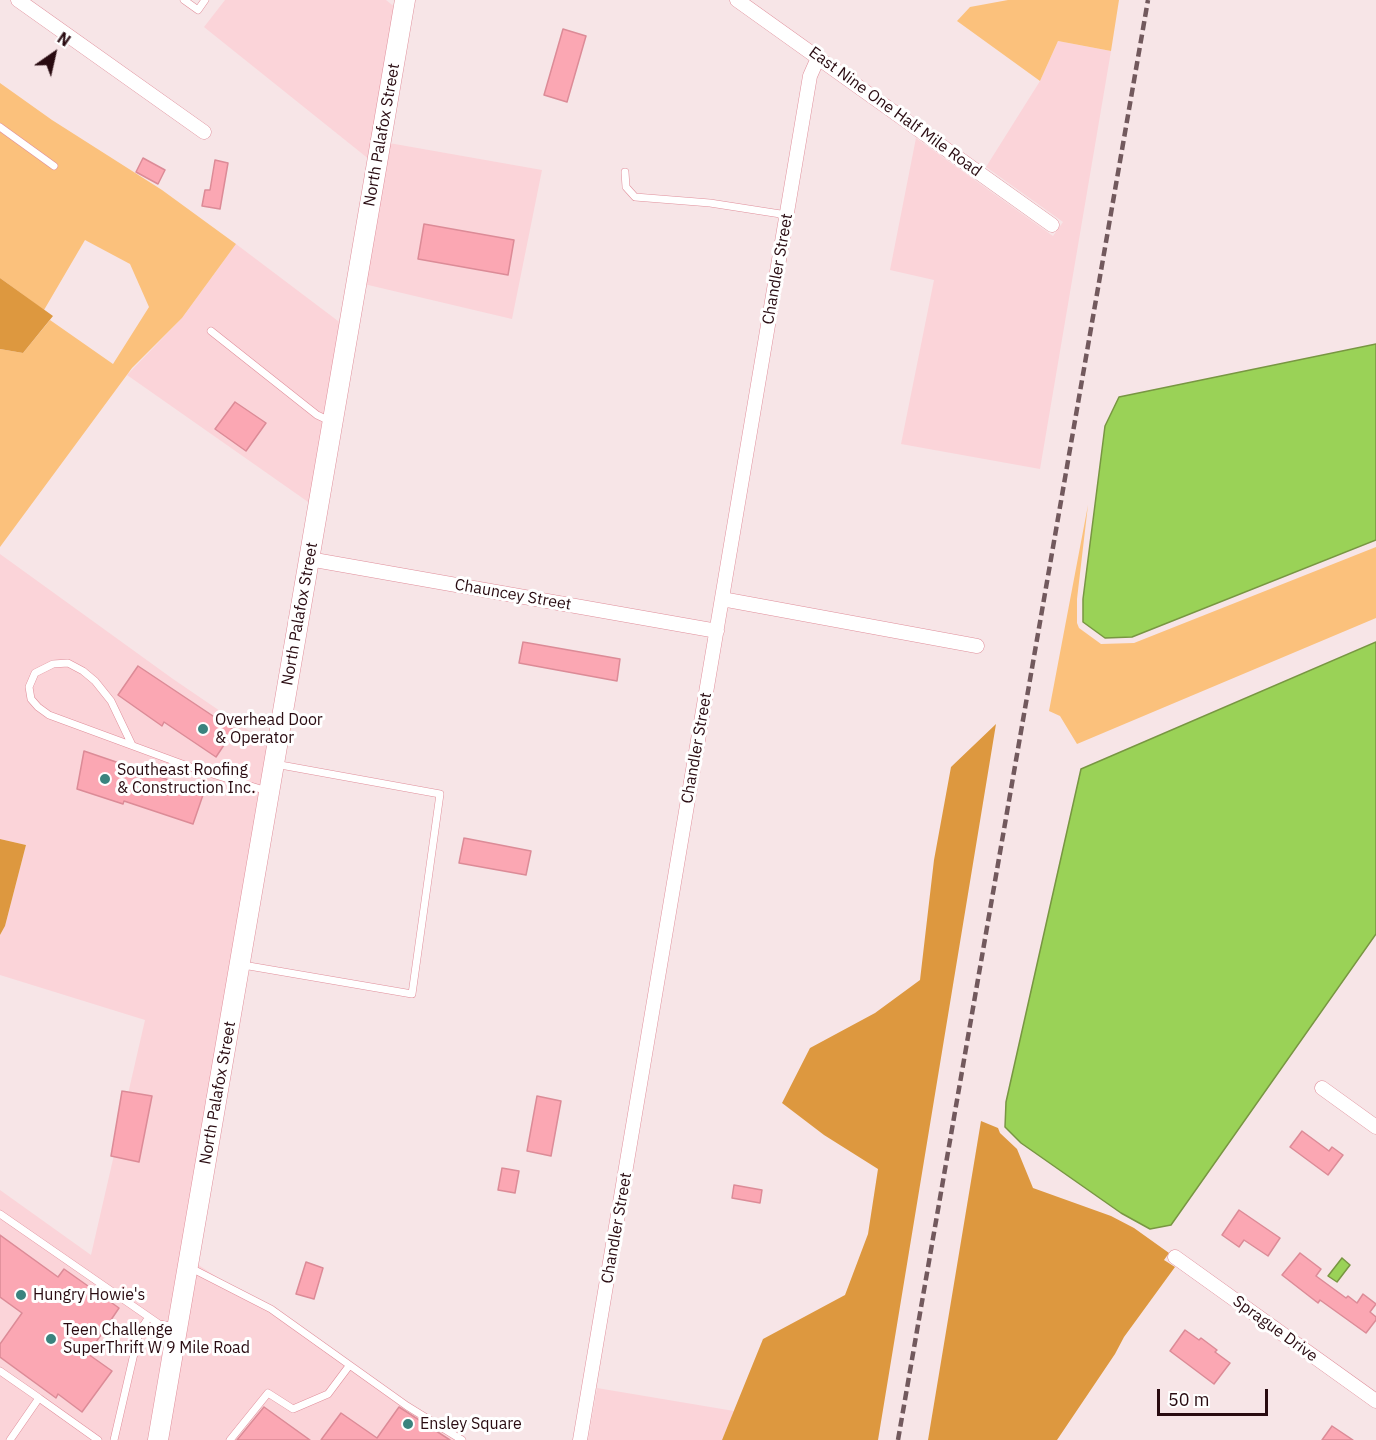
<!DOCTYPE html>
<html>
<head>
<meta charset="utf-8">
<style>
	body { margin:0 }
	#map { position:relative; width:1376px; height:1440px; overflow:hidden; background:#f7e5e7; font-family:"IBM Plex Sans",sans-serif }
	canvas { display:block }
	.north { position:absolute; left:24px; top:24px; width:60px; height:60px; -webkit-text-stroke:4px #fff; paint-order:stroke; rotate:34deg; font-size:16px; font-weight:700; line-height:24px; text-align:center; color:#290b11 }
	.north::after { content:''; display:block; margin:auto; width:21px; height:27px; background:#290b11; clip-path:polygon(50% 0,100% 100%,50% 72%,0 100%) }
	.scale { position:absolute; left:1157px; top:1389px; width:111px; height:27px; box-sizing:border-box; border:3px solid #290b11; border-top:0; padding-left:8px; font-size:18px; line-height:21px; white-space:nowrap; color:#290b11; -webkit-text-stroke:4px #fff; paint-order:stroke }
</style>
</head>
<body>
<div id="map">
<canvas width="1376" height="1440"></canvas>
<div class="north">N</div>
<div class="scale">50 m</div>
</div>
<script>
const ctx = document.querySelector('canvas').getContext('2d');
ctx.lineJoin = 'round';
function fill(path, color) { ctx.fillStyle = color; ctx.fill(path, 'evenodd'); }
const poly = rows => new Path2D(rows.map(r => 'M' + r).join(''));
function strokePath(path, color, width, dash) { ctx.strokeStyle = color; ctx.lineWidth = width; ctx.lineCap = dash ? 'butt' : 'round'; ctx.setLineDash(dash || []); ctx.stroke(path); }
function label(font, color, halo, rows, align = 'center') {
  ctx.font = font + ' "IBM Plex Sans",sans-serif'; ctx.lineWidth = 6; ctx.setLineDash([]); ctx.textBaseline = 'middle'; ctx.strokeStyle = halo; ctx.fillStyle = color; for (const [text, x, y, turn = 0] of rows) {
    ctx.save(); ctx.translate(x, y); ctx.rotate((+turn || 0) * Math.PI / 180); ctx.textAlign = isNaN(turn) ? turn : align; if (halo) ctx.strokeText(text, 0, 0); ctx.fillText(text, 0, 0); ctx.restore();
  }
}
fill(poly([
	[225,0,386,0,396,8,370,160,204,27],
	[1058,41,1111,51,1040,469,901,444,934,280,890,270,916,138,1053,236,1063,222,986,167,1040,81],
	[389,143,542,170,512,319,364,284],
	[236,244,342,324,311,504,127,375,182,318],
	[0,554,173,679,270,745,151,1440,0,1440,0,1190,91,1255,145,1020,0,975,0,935,5,926,26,845,0,839],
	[197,1264,465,1440,166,1440],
	[597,1388,734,1411,722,1440,588,1440]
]), '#fbd4d9');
fill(poly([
	[1008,0,1119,0,1111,51,1058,41,1040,81,957,21,970,7],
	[0,83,52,120,162,190,236,244,182,318,132,368,0,547,0,349,23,353,50,320,113,364,149,307,130,264,85,240,44,310,0,278],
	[1088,505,1077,599,1077,623,1079,628,1101,644,1134,643,1376,547,1376,618,1077,744,1060,716,1049,711]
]), '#fbc17c');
fill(poly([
	[0,278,53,316,23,353,0,349],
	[996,724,878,1440,722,1440,763,1339,845,1295,868,1234,878,1169,824,1135,782,1103,810,1048,875,1013,920,980,934,860,951,767],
	[0,839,26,845,5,926,0,935],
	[981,1121,998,1128,1000,1133,1017,1149,1033,1188,1111,1216,1134,1228,1169,1253,1164,1260,1175,1267,1124,1337,1115,1354,1057,1440,928,1440]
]), '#dd983f');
const water = poly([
	[1376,344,1376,540,1132,637,1105,638,1083,622,1083,599,1105,426,1119,397,1376,344],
	[1376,642,1376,934,1171,1225,1150,1229,1121,1213,1021,1143,1005,1127,1006,1102,1081,769,1376,642],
	[1342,1258,1350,1265,1337,1282,1328,1276,1342,1258]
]);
fill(water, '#9ad257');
strokePath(water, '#789642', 1.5);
const building = poly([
	[563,29,586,36,567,102,544,95,563,29],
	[143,158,165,170,158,184,136,172,143,158],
	[215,160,228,163,220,209,202,206,205,190,210,190,215,160],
	[424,224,514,240,508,275,418,259,424,224],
	[235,402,266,423,246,451,215,429,235,402],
	[523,642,620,659,617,681,519,663,523,642],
	[138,666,234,730,216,757,164,722,162,726,118,695,138,666],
	[84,751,204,792,193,824,124,801,123,804,77,789,84,751],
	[464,838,531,851,526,875,459,863,464,838],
	[122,1091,152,1096,139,1162,111,1156,122,1091],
	[537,1096,561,1101,551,1156,527,1151,537,1096],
	[1302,1131,1329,1151,1332,1147,1343,1155,1328,1175,1290,1147,1302,1131],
	[502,1168,519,1171,515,1193,498,1190,502,1168],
	[734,1185,762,1190,760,1203,732,1198,734,1185],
	[1239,1210,1280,1238,1268,1256,1244,1240,1239,1247,1222,1235,1239,1210],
	[0,1235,58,1277,64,1269,119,1308,88,1354,112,1371,82,1412,58,1394,56,1398,0,1357,0,1344,22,1313,0,1297,0,1235],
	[1300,1253,1321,1269,1316,1276,1346,1298,1348,1296,1357,1303,1363,1294,1376,1304,1370,1312,1376,1317,1376,1320,1366,1333,1320,1300,1318,1303,1282,1275,1300,1253],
	[306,1262,323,1268,314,1299,296,1294,306,1262],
	[1185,1330,1199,1340,1201,1338,1217,1350,1215,1352,1230,1363,1214,1384,1170,1351,1185,1330],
	[264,1407,310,1440,237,1440,264,1407],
	[399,1407,450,1440,321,1440,341,1413,377,1438,399,1407],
	[1332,1426,1353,1440,1322,1440,1332,1426]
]);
fill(building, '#fba7b3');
strokePath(building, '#dc8b97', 1.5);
const service = poly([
	[184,0,198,10,205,0],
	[0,127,54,166],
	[625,172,626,187,635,197,710,203,787,215],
	[211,331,317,415,330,421],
	[132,745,111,701,95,681,83,671,68,663,53,664,35,673,29,687,31,699,38,707,49,715,193,768,267,791],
	[243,965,412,994,440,794,275,764],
	[0,1214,159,1324,176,1327],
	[189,1267,271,1309,407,1406,462,1440],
	[0,1371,39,1398],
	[10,1440,39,1398,98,1440],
	[114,1440,139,1332,149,1317],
	[230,1440,268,1393,293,1409,328,1394,349,1366]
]);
const minor = poly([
	[18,0,204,132],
	[737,0,1052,225],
	[309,559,717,631],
	[722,599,977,646],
	[1322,1088,1376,1127],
	[1175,1257,1376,1401],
	[580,1440,810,76,818,58]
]);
const secondary = poly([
	[158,1440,405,0]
]);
strokePath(service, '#e08f9b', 8);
strokePath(minor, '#e08f9b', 15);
strokePath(secondary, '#e08f9b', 21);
strokePath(service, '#fff', 7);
strokePath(minor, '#fff', 14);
strokePath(secondary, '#fff', 20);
strokePath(poly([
	[898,1440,1148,0]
]), '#72595d', 4.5, [9, 4.5]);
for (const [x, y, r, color] of [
	[203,729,6,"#3b837e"],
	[105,779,6,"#3b837e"],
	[21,1295,6,"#3b837e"],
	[51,1339,6,"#3b837e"],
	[408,1424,6,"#3b837e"]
]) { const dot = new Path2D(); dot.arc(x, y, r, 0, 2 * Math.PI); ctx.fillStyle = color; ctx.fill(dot); strokePath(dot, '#fff', 2); }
label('16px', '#290b11', '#fff', [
	["East Nine One Half Mile Road",895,112,36],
	["North Palafox Street",382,135,-80],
	["Chandler Street",778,269,-80],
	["Chauncey Street",513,595,10],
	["North Palafox Street",300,614,-80],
	["Chandler Street",697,748,-80],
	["North Palafox Street",218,1093,-80],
	["Chandler Street",617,1228,-80],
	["Sprague Drive",1275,1329,36]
]);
label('16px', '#290b11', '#fff', [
	["Overhead Door",215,720],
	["& Operator",215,738],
	["Southeast Roofing",117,770],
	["& Construction Inc.",117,788],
	["Hungry Howie's",33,1295],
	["Teen Challenge",63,1330],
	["SuperThrift W 9 Mile Road",63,1348],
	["Ensley Square",420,1424]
], 'left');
</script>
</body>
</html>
